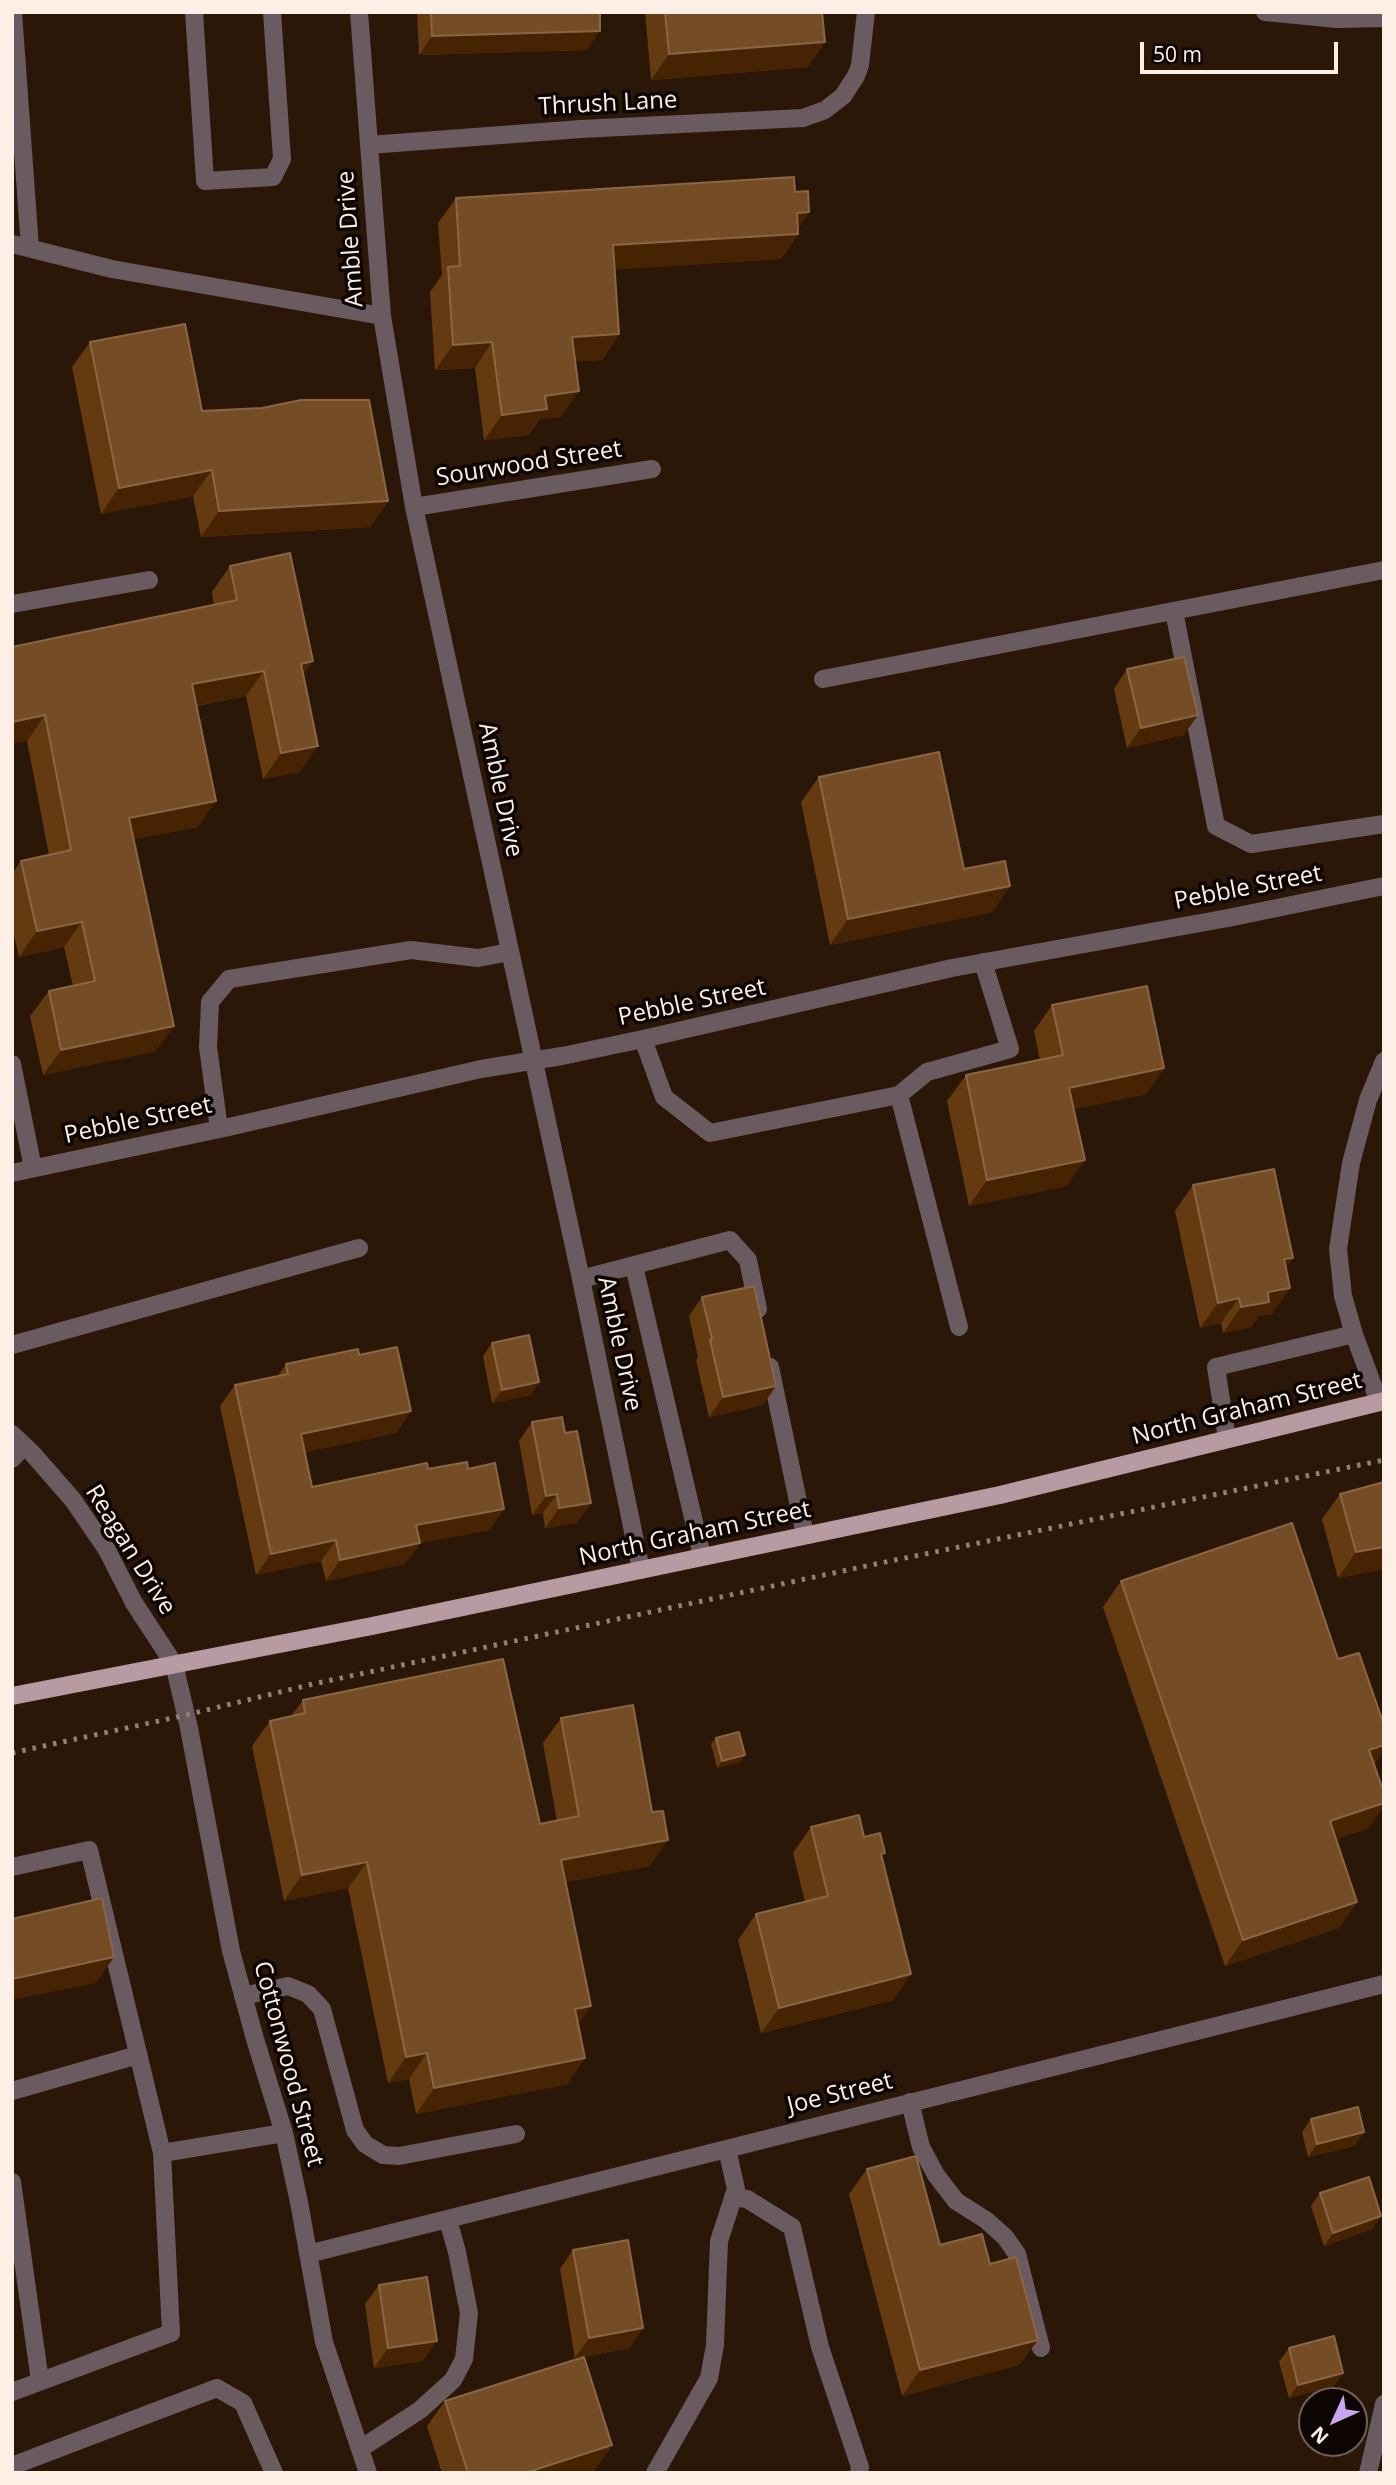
<!DOCTYPE html>
<html>
<head>
<meta charset="utf-8">
<style>
	body { margin:0 }
	#map { position:relative; width:1396px; height:2485px; overflow:hidden; background:#2b1707; font-family:"Open Sans",sans-serif }
	canvas { display:block }
	.frame { position:absolute; inset:0; border:14px solid #fdefe5; pointer-events:none }
	.north { position:absolute; left:1298px; top:2387px; width:70px; height:70px; box-sizing:border-box; background:#0d0502; border:2px solid #6d635d; border-radius:50%; rotate:225deg; font-size:19px; font-weight:700; line-height:28px; text-align:center; color:#fdefe5 }
	.north::after { content:''; display:block; margin:auto; width:24px; height:32px; background:#c9a5ee; clip-path:polygon(50% 0,100% 100%,50% 72%,0 100%) }
	.scale { position:absolute; left:1140px; top:42px; width:198px; height:32px; box-sizing:border-box; border:4px solid #fdefe5; border-top:0; padding-left:9px; font-size:21px; line-height:24px; white-space:nowrap; color:#fdefe5; -webkit-text-stroke:5px #0d0502; paint-order:stroke }
</style>
</head>
<body>
<div id="map">
<canvas width="1396" height="2485"></canvas>
<div class="frame"></div>
<div class="north">N</div>
<div class="scale">50 m</div>
</div>
<script>
const ctx = document.querySelector('canvas').getContext('2d');
ctx.lineJoin = 'round';
const poly = rows => new Path2D(rows.map(r => 'M' + r).join(''));
function strokePath(path, color, width, dash) { ctx.strokeStyle = color; ctx.lineWidth = width; ctx.lineCap = dash ? 'butt' : 'round'; ctx.setLineDash(dash || []); ctx.stroke(path); }
function fill(path, color) { ctx.fillStyle = color; ctx.fill(path, 'evenodd'); }
function label(font, color, halo, rows, align = 'center') {
  ctx.font = font + ' "Open Sans",sans-serif'; ctx.lineWidth = 7; ctx.setLineDash([]); ctx.textBaseline = 'middle'; ctx.strokeStyle = halo; ctx.fillStyle = color; for (const [text, x, y, turn = 0] of rows) {
    ctx.save(); ctx.translate(x, y); ctx.rotate((+turn || 0) * Math.PI / 180); ctx.textAlign = isNaN(turn) ? turn : align; if (halo) ctx.strokeText(text, 0, 0); ctx.fillText(text, 0, 0); ctx.restore();
  }
}
strokePath(poly([
	[13,12,30,248],
	[194,12,205,181,273,177,282,159,272,12],
	[359,12,382,316,414,507,581,1279,641,1570],
	[1265,12,1337,19,1384,18],
	[369,145,581,129,803,118,825,110,843,96,856,76,860,65,866,12],
	[12,244,112,269,382,316],
	[414,507,652,469],
	[12,604,149,580],
	[1174,611,1216,826,1251,844,1384,824],
	[823,679,1384,570],
	[643,1039,664,1097,710,1133,899,1095,959,1327],
	[12,1064,33,1168],
	[899,1095,927,1072,1010,1049,983,962],
	[219,1129,208,1047,210,1002,229,979,411,950,478,958,509,952],
	[12,1173,229,1127,481,1069,562,1056,643,1039,952,968,1228,918,1384,886],
	[634,1266,702,1556],
	[581,1279,730,1240,748,1260,758,1309],
	[1354,1334,1343,1296,1338,1249,1351,1163,1368,1100,1384,1061],
	[12,1345,359,1248],
	[770,1367,805,1535],
	[12,1434,32,1453,73,1500,107,1550,134,1603,174,1664,189,1728,231,1951,255,2039,284,2133,299,2202,324,2342,368,2473],
	[1227,1439,1216,1367,1354,1334,1379,1402],
	[12,1459,24,1446],
	[12,1867,89,1850,162,2153,284,2133],
	[243,1996,288,1986,308,1994,322,2009,355,2130,365,2144,383,2155,399,2156,516,2134],
	[12,2091,138,2055],
	[910,2102,921,2147,936,2175,956,2201,986,2220,1005,2237,1017,2254,1041,2348],
	[12,2182,40,2381],
	[733,2197,747,2199,792,2227,820,2347,860,2467,859,2473],
	[308,2254,1384,1984],
	[12,2392,171,2333,162,2153],
	[360,2449,420,2410,453,2380,464,2359,469,2313,457,2252,448,2220],
	[12,2466,217,2388,243,2403,274,2473],
	[655,2473,709,2378,715,2345,719,2241,736,2189,727,2149],
	[1368,2473,1384,2404]
]), '#695b5f', 18);
strokePath(poly([
	[12,1696,372,1626,1000,1495,1384,1401]
]), '#b79aa2', 18);
strokePath(poly([
	[12,1753,186,1715,313,1684,871,1565,1384,1460]
]), '#918073', 5, [3.5, 7]);
fill(poly([
	[417,12,600,12,587,50,419,55],
	[645,12,822,12,825,42,807,67,651,80],
	[795,192,809,212,798,228,798,234,781,259,615,269,619,334,602,360,575,361,561,417,540,419,529,435,484,440,475,368,435,370,430,292,442,275,438,223,456,198],
	[90,342,202,411,388,501,370,527,201,537,193,496,101,514,72,367],
	[230,566,303,675,300,772,263,779,246,696,197,706,198,827,134,839,156,1051,43,1075,30,1016,49,991,73,986,64,947,19,957,12,927,12,874,21,861,49,855,27,741,12,647,214,605,212,592],
	[1127,669,1184,735,1127,748,1114,689],
	[819,777,964,869,1010,886,992,912,830,945,801,802],
	[1052,1005,1164,1068,1146,1094,1074,1109,1067,1186,969,1206,947,1101,966,1075,1040,1060,1034,1031],
	[1193,1185,1286,1268,1272,1314,1259,1316,1251,1327,1223,1333,1221,1323,1200,1328,1175,1211],
	[702,1297,776,1386,763,1405,709,1417,696,1360,698,1357,689,1316],
	[492,1343,539,1382,530,1395,492,1403,483,1356],
	[359,1355,411,1411,396,1433,305,1452,312,1487,428,1469,468,1469,504,1509,489,1530,420,1543,405,1564,326,1581,321,1561,256,1575,220,1406,235,1385,278,1376,286,1364],
	[532,1422,577,1523,545,1528,543,1513,532,1515,519,1441],
	[1384,1482,1384,1569,1338,1578,1322,1519,1340,1494],
	[1121,1581,1338,1659,1384,1751,1374,1765,1369,1828,1336,1839,1357,1902,1339,1928,1225,1966,1103,1607],
	[303,1700,540,1824,557,1821,543,1743,561,1718,650,1866,565,1882,578,2025,585,2058,567,2084,416,2114,409,2079,388,2083,348,1888,284,1901,252,1746,270,1721,291,1716],
	[716,1738,745,1755,740,1762,717,1768,711,1744],
	[811,1827,864,1837,882,1858,911,1974,893,2000,761,2033,738,1940,756,1914,805,1902,793,1853],
	[1311,2119,1364,2132,1354,2146,1308,2157,1302,2132],
	[867,2169,940,2245,990,2264,1038,2340,1019,2365,902,2396,849,2194],
	[1320,2193,1381,2216,1372,2229,1324,2246,1311,2206],
	[573,2250,630,2348,575,2358,560,2269],
	[379,2285,423,2361,374,2368,365,2304],
	[1289,2348,1343,2373,1334,2386,1289,2398,1279,2362],
	[445,2401,612,2445,594,2471,588,2473,442,2473,427,2426]
]), '#643a10');
fill(poly([
	[600,31,587,50,419,55,432,36],
	[825,42,807,67,651,80,669,54],
	[809,212,793,234,798,234,781,259,595,271,613,245,797,213],
	[619,334,602,360,554,363,572,337],
	[492,342,475,368,435,370,453,345],
	[579,391,561,417,540,419,529,435,484,440,502,415,545,396],
	[212,470,193,496,101,514,119,488],
	[388,501,370,527,201,537,219,511],
	[313,661,295,687,301,664],
	[264,671,246,696,174,710,192,684],
	[45,715,27,741,12,744,12,722],
	[1198,715,1184,735,1127,748,1141,728],
	[318,746,300,772,263,779,281,753],
	[216,801,198,827,111,844,129,818],
	[1010,886,992,912,830,945,848,919],
	[82,922,64,947,19,957,37,931],
	[174,1026,156,1051,43,1075,61,1050],
	[1164,1068,1146,1094,1051,1114,1069,1088],
	[1085,1160,1067,1186,969,1206,987,1180],
	[1293,1258,1275,1283,1284,1259],
	[1290,1288,1272,1314,1259,1316,1251,1327,1223,1333,1241,1307,1268,1292],
	[1239,1298,1221,1323,1200,1328,1218,1303],
	[539,1382,530,1395,492,1403,502,1390],
	[776,1386,763,1405,709,1417,723,1397],
	[411,1411,396,1433,286,1456,301,1434],
	[557,1494,543,1513,532,1515,546,1496],
	[591,1503,577,1523,545,1528,559,1508],
	[504,1509,489,1530,401,1547,416,1525],
	[336,1540,321,1561,256,1575,271,1554],
	[420,1543,405,1564,326,1581,340,1560],
	[1384,1547,1384,1569,1338,1578,1356,1552],
	[1384,1745,1384,1751,1372,1769,1369,1750],
	[745,1755,740,1762,717,1768,722,1761],
	[1384,1803,1384,1806,1369,1828,1312,1847,1330,1821],
	[668,1840,650,1866,543,1886,561,1860],
	[367,1862,348,1888,284,1901,302,1875],
	[1357,1902,1339,1928,1225,1966,1243,1940],
	[114,1957,96,1983,12,2000,12,1979],
	[911,1974,893,2000,761,2033,779,2008],
	[591,2006,573,2032,575,2009],
	[427,2053,409,2079,388,2083,406,2057],
	[585,2058,567,2084,416,2114,434,2088],
	[1364,2132,1354,2146,1308,2157,1317,2144],
	[1381,2216,1372,2229,1324,2246,1333,2233],
	[643,2328,630,2348,575,2358,589,2338],
	[1038,2340,1019,2365,902,2396,920,2370],
	[437,2341,423,2361,374,2368,388,2348],
	[1343,2373,1334,2386,1289,2398,1298,2385],
	[612,2445,594,2471,588,2473,525,2473]
]), '#462403');
const building = poly([
	[431,12,600,12,600,31,432,36,431,12],
	[665,12,822,12,825,42,669,54,665,12],
	[794,177,795,192,808,191,809,212,797,213,798,234,613,245,619,334,572,337,579,391,545,396,547,409,502,415,492,342,453,345,448,267,460,266,456,198,794,177],
	[185,324,202,411,262,408,301,400,369,400,388,501,219,511,212,470,119,488,90,342,185,324],
	[290,553,313,661,301,664,318,746,281,753,264,671,192,684,216,801,129,818,174,1026,61,1050,49,991,95,981,82,922,37,931,21,861,71,850,45,715,12,722,12,647,237,600,230,566,290,553],
	[1184,657,1198,715,1141,728,1127,669,1184,657],
	[939,752,964,869,1005,861,1010,886,848,919,819,777,939,752],
	[1147,986,1164,1068,1069,1088,1085,1160,987,1180,966,1075,1063,1055,1052,1005,1147,986],
	[1274,1169,1293,1258,1284,1259,1290,1288,1268,1292,1269,1302,1241,1307,1239,1298,1218,1303,1193,1185,1274,1169],
	[754,1286,776,1386,723,1397,710,1340,712,1339,702,1297,754,1286],
	[529,1335,539,1382,502,1390,492,1343,529,1335],
	[397,1347,411,1411,301,1434,312,1487,427,1463,428,1469,467,1462,468,1469,495,1463,504,1509,416,1525,420,1543,340,1560,336,1540,271,1554,235,1385,288,1374,286,1364,358,1349,359,1355,397,1347],
	[562,1417,565,1433,577,1431,591,1503,559,1508,557,1494,546,1496,532,1422,562,1417],
	[1384,1482,1384,1547,1356,1552,1340,1494,1384,1482],
	[1292,1523,1338,1659,1359,1653,1384,1725,1384,1745,1369,1750,1384,1793,1384,1803,1330,1821,1357,1902,1243,1940,1121,1581,1292,1523],
	[503,1659,540,1824,579,1816,561,1718,633,1705,652,1812,663,1811,668,1840,561,1860,591,2006,575,2009,585,2058,434,2088,427,2053,406,2057,367,1862,302,1875,270,1721,305,1713,303,1700,503,1659],
	[739,1732,745,1755,722,1761,716,1738,739,1732],
	[859,1815,864,1837,880,1833,885,1853,881,1854,911,1974,779,2008,756,1914,828,1896,811,1827,859,1815],
	[102,1898,114,1957,12,1979,12,1919,102,1898],
	[1358,2107,1364,2132,1317,2144,1311,2119,1358,2107],
	[916,2156,940,2245,982,2234,990,2264,1016,2257,1038,2340,920,2370,867,2169,916,2156],
	[1369,2177,1381,2216,1333,2233,1320,2193,1369,2177],
	[628,2240,643,2328,589,2338,573,2250,628,2240],
	[427,2277,437,2341,388,2348,379,2285,427,2277],
	[1334,2336,1343,2373,1298,2385,1289,2348,1334,2336],
	[584,2357,612,2445,525,2473,468,2473,445,2401,584,2357]
]);
fill(building, '#744d27');
strokePath(building, '#8a6645', 2);
label('24px', '#fdefe5', '#0d0502', [
	["Thrush Lane",608,104,-3],
	["Amble Drive",351,239,-94],
	["Sourwood Street",529,464,-9],
	["Amble Drive",500,790,78],
	["Pebble Street",1248,888,-11],
	["Pebble Street",692,1003,-12],
	["Pebble Street",138,1121,-12],
	["Amble Drive",619,1344,78],
	["North Graham Street",1247,1409,-14],
	["North Graham Street",695,1534,-12],
	["Reagan Drive",130,1550,58],
	["Cottonwood Street",288,2064,75],
	["Joe Street",840,2094,-14]
]);
</script>
</body>
</html>
